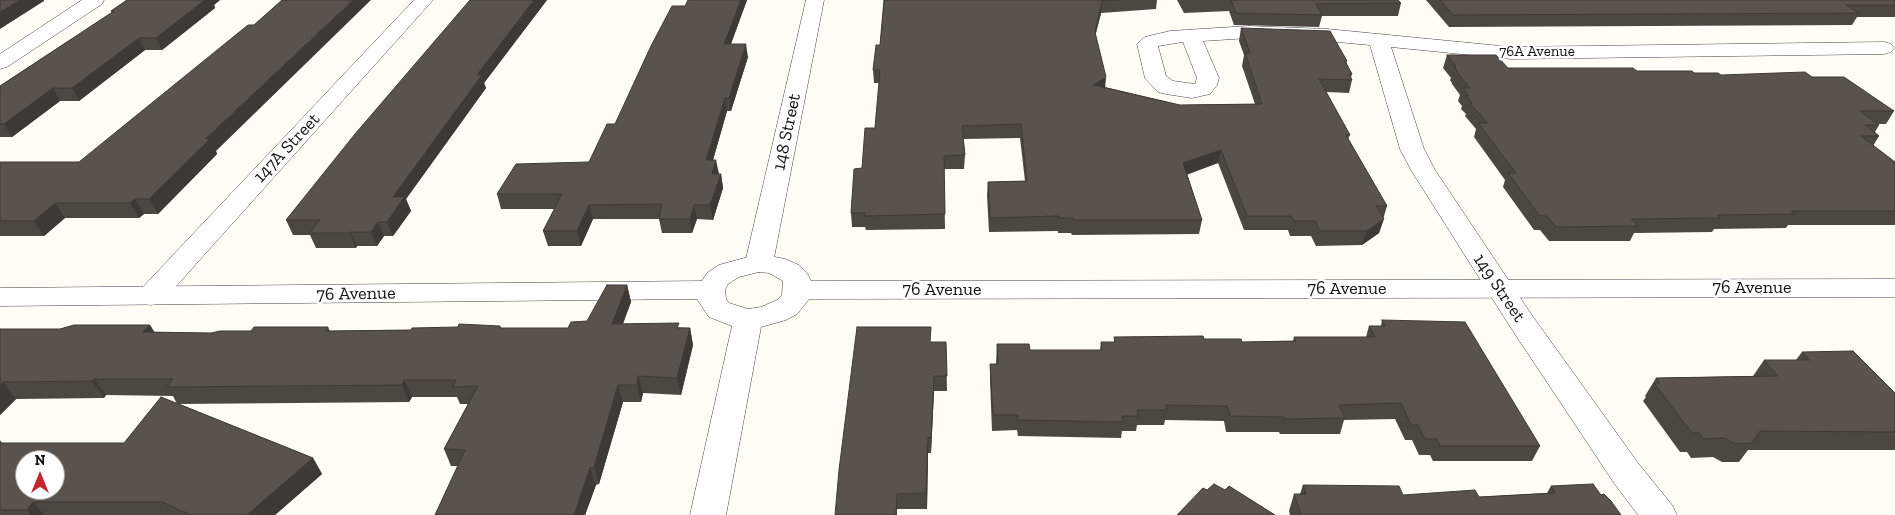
<!DOCTYPE html>
<html>
<head>
<meta charset="utf-8">
<style>
	body { margin:0 }
	#map { position:relative; width:1895px; height:515px; overflow:hidden; background:#fffdf5; font-family:"Zilla Slab",serif }
	canvas { display:block }
	.north { position:absolute; left:15px; top:450px; width:50px; height:50px; box-sizing:border-box; background:#fff; border:1px solid #a0a0a0; border-radius:50%; rotate:0deg; font-size:14px; font-weight:700; line-height:20px; text-align:center; color:#111 }
	.north::after { content:''; display:block; margin:auto; width:18px; height:22px; background:#c4262e; clip-path:polygon(50% 0,100% 100%,50% 72%,0 100%) }
</style>
</head>
<body>
<div id="map">
<canvas width="1895" height="515"></canvas>
<div class="north">N</div>
</div>
<script>
const ctx = document.querySelector('canvas').getContext('2d');
ctx.lineJoin = 'round';
const poly = rows => new Path2D(rows.map(r => 'M' + r).join(''));
function strokePath(path, color, width, dash) { ctx.strokeStyle = color; ctx.lineWidth = width; ctx.lineCap = dash ? 'butt' : 'round'; ctx.setLineDash(dash || []); ctx.stroke(path); }
function fill(path, color) { ctx.fillStyle = color; ctx.fill(path, 'evenodd'); }
function label(font, color, halo, rows, align = 'center') {
  ctx.font = font + ' "Zilla Slab",serif'; ctx.lineWidth = 5; ctx.setLineDash([]); ctx.textBaseline = 'middle'; ctx.strokeStyle = halo; ctx.fillStyle = color; for (const [text, x, y, turn = 0] of rows) {
    ctx.save(); ctx.translate(x, y); ctx.rotate((+turn || 0) * Math.PI / 180); ctx.textAlign = isNaN(turn) ? turn : align; if (halo) ctx.strokeText(text, 0, 0); ctx.fillText(text, 0, 0); ctx.restore();
  }
}
const minor = poly([
	[82,0,104,0,102,4,7,67,0,69,0,54,82,0],
	[414,0,433,0,161,303,151,305,141,303,137,296,141,289,414,0],
	[806,0,824,0,773,263,769,269,759,272,749,269,745,263,806,0],
	[1249,26,1327,29,1511,47,1884,42,1891,44,1894,48,1891,52,1884,54,1511,59,1391,47,1424,149,1435,170,1531,314,1638,463,1672,505,1677,515,1638,515,1614,483,1511,328,1411,170,1400,149,1370,45,1327,41,1249,38,1203,41,1219,78,1217,85,1210,94,1192,98,1166,94,1158,92,1145,78,1137,44,1145,37,1170,31,1249,26],
	[1183,42,1197,78,1195,84,1173,81,1166,76,1158,46,1183,42]
]);
const tertiary = poly([
	[759,254,785,259,799,265,807,273,811,281,1895,279,1895,297,809,299,797,314,786,320,761,327,726,515,690,515,732,326,709,317,697,299,0,306,0,288,702,281,707,273,719,265,759,254],
	[759,272,769,273,783,281,782,295,777,300,761,307,748,309,729,303,726,299,725,290,728,284,739,277,759,272]
]);
strokePath(minor, '#444', 1);
strokePath(tertiary, '#444', 1);
fill(minor, '#fff');
fill(tertiary, '#fff');
fill(poly([
	[127,0,220,0,214,5,215,8,162,50,145,50,79,101,60,101,12,137,0,137,0,86,112,13,111,11],
	[470,0,547,0,484,83,486,88,406,199,411,211,393,236,384,236,377,246,357,246,356,248,316,248,310,235,293,235,286,220],
	[747,0,731,44,748,57,731,111,727,111,713,160,719,174,721,174,723,188,713,220,697,219,692,233,662,233,659,219,593,219,581,246,548,246,543,231,555,209,501,209,497,194,589,162,615,124,685,6],
	[884,0,1157,0,1156,9,1101,13,1095,36,1105,87,1180,105,1255,104,1242,66,1244,55,1239,41,1241,28,1347,61,1346,64,1352,74,1351,77,1352,80,1349,93,1326,92,1350,135,1348,139,1387,206,1379,233,1362,245,1316,246,1311,236,1290,236,1288,230,1244,230,1218,163,1187,174,1202,220,1199,234,1072,235,1071,233,1058,233,1058,231,989,232,987,195,988,182,1025,181,1020,138,963,139,965,155,964,169,944,169,945,229,866,230,865,227,852,227,851,213,862,168,875,128,879,83,874,83,873,70,880,45],
	[1177,0,1398,0,1401,3,1398,16,1322,16,1319,27,1234,25,1229,11,1184,13],
	[1426,0,1895,0,1895,17,1857,17,1852,25,1449,27],
	[1447,55,1508,68,1637,71,1694,73,1721,75,1812,77,1894,111,1886,124,1877,124,1879,125,1875,132,1879,136,1873,146,1895,162,1895,225,1788,225,1786,228,1714,229,1712,232,1634,233,1630,241,1549,241,1540,230,1534,230,1503,187,1505,180,1474,137,1476,129,1465,116,1466,114,1461,109,1462,106,1458,101,1460,95,1452,84,1452,83,1450,80,1451,78,1443,68],
	[216,151,217,154,158,214,144,214,139,218,65,218,44,236,0,236,0,162,79,162],
	[627,285,631,302,623,324,690,328,693,345,681,395,643,393,641,402,623,402,599,484,596,485,585,515,435,515,458,466,451,466,444,449,468,404,460,404,457,397,412,397,409,402,179,404,313,458,322,474,275,515,0,515,0,440,2,443,124,443,177,404,173,396,106,395,104,398,16,399,0,415,0,329,60,329,150,325,154,332,211,333,328,327,330,331,411,330,500,326,501,328,568,328,587,321],
	[1382,320,1540,446,1532,461,1433,461,1430,455,1419,455,1412,440,1405,440,1395,419,1344,420,1340,434,1280,434,1279,432,1226,432,1224,421,1165,420,1164,425,1137,425,1136,431,1122,431,1121,438,1018,436,1017,430,992,431,990,380,990,364,996,364,997,344,1030,350,1100,350,1101,342,1114,342,1114,337,1204,339,1242,342,1293,341,1294,337,1366,337,1369,326,1381,326],
	[931,342,946,342,947,391,934,391,931,453,928,453,927,509,898,509,835,515],
	[1802,352,1895,393,1895,450,1748,450,1739,462,1722,462,1713,457,1691,458,1687,452,1680,452,1643,401,1646,397,1645,396,1656,378,1753,376,1764,360,1796,360],
	[1303,485,1403,495,1479,497,1547,493,1551,486,1601,495,1621,515,1290,515,1289,511,1294,494,1300,494]
]), '#4d4742');
fill(poly([
	[20,0,44,0,44,1,0,29,0,12],
	[205,0,220,0,214,5,215,8,162,50,156,38],
	[353,0,371,0,216,151,217,154,158,214,149,199,205,139],
	[534,0,547,0,484,83,486,88,406,199,411,211,393,236,387,222,393,197,477,75],
	[741,0,747,0,726,57,724,44],
	[1102,1,1101,13,1093,45,1095,32],
	[139,38,145,50,79,101,72,88],
	[746,44,748,57,731,111,729,98],
	[1106,77,1105,90,1093,85],
	[53,88,60,101,12,137,4,124],
	[725,98,727,111,709,174,706,160],
	[1221,150,1218,163,1181,177,1183,163],
	[716,160,719,174,712,174],
	[721,174,723,188,713,220,710,205],
	[135,199,144,214,139,218,130,203],
	[55,203,65,218,44,236,34,221],
	[589,205,593,219,581,246,577,231],
	[694,205,697,219,692,233,690,219],
	[1384,219,1379,233,1362,245,1367,231],
	[378,222,384,236,377,246,371,232],
	[351,232,357,246,356,248,350,233],
	[627,285,631,302,616,341,612,324],
	[150,325,160,341,143,332],
	[690,328,693,345,681,395,677,378],
	[638,376,643,393,641,402,637,385],
	[934,376,934,391,931,453,931,438],
	[94,379,106,395,104,398,92,381],
	[404,380,412,397,409,402,402,385],
	[3,382,16,399,0,415,0,385],
	[618,385,623,402,599,484,594,467],
	[928,437,928,453,927,509,926,493],
	[313,458,322,474,275,515,247,515],
	[590,468,596,485,585,515,574,515],
	[897,494,897,515,896,515],
	[33,502,44,515,31,515,27,510]
]), '#3f3936');
const building = poly([
	[0,0,20,0,0,12,0,0],
	[127,0,205,0,156,38,139,38,72,88,53,88,4,124,0,124,0,91,1,90,0,90,0,86,114,11,111,11,127,0],
	[282,0,353,0,205,139,210,139,149,199,135,199,130,203,55,203,34,221,0,221,0,162,79,162,248,25,254,25,282,0],
	[470,0,534,0,477,75,482,75,393,197,405,196,387,222,378,222,371,232,351,232,350,233,309,233,320,220,286,220,355,134,470,0],
	[688,0,741,0,724,44,746,44,729,98,725,98,706,160,716,160,712,174,721,174,710,205,694,205,690,219,659,219,662,204,589,205,577,231,543,231,562,194,497,194,516,164,589,162,607,124,615,124,651,46,672,6,685,6,688,0],
	[884,0,1118,0,1102,1,1095,32,1106,77,1093,85,1180,105,1262,104,1245,53,1250,53,1241,28,1330,31,1347,61,1345,61,1352,74,1349,74,1352,80,1319,79,1350,135,1346,135,1387,206,1376,206,1384,219,1367,231,1320,231,1315,221,1294,221,1291,216,1247,216,1221,150,1183,163,1202,220,1073,220,1073,218,1059,218,1059,216,990,218,988,182,1027,181,1021,124,962,126,965,155,944,156,945,214,865,216,865,213,851,213,854,169,862,168,865,128,875,128,880,70,873,70,876,45,880,45,884,0],
	[1231,0,1398,0,1401,3,1316,4,1322,15,1236,13,1231,0],
	[1440,0,1895,0,1895,5,1846,5,1859,13,1453,15,1440,0],
	[1447,55,1496,55,1508,68,1633,68,1637,71,1692,71,1694,73,1718,73,1721,75,1805,72,1812,77,1844,77,1894,111,1860,111,1879,125,1865,125,1879,136,1861,136,1895,162,1895,211,1791,211,1795,214,1717,215,1720,218,1631,219,1638,226,1556,227,1547,216,1540,216,1508,173,1516,173,1478,123,1487,123,1470,103,1472,103,1466,96,1469,96,1463,88,1470,88,1456,71,1458,71,1454,67,1456,67,1447,55],
	[607,285,627,285,612,324,679,323,677,328,690,328,677,378,638,376,637,385,618,385,594,467,590,468,574,515,435,515,465,450,444,449,478,386,453,387,456,380,404,380,402,385,167,387,173,379,94,379,92,381,3,382,0,385,0,329,60,329,74,325,150,325,143,332,211,333,220,331,251,331,254,327,328,327,326,331,411,330,412,328,458,327,459,324,500,326,500,328,568,328,571,322,587,321,607,285],
	[1382,320,1465,322,1540,446,1440,446,1437,439,1425,439,1418,425,1411,425,1401,403,1339,405,1345,418,1284,419,1284,417,1230,416,1227,406,1166,405,1167,410,1137,410,1138,416,1122,416,1123,422,1018,420,1018,415,993,415,990,364,998,364,997,344,1029,344,1030,350,1102,350,1101,342,1115,342,1114,337,1203,336,1204,339,1241,339,1242,342,1296,341,1294,337,1375,337,1369,326,1385,326,1382,320],
	[857,327,931,327,930,342,946,342,947,376,934,376,931,438,928,437,926,493,897,494,896,515,835,515,839,470,857,327],
	[1853,351,1895,393,1895,432,1760,431,1752,443,1735,444,1725,438,1703,439,1699,433,1692,433,1654,383,1660,383,1656,378,1778,376,1764,360,1809,360,1802,352,1853,351],
	[161,397,313,458,247,515,191,515,162,502,33,502,27,510,0,510,0,443,124,443,161,397],
	[25,460,55,460,55,490,25,490,25,460],
	[1214,484,1225,490,1229,486,1275,515,1177,515,1203,488,1207,490,1214,484],
	[1593,484,1601,495,1604,494,1611,501,1621,515,1301,515,1294,494,1306,494,1303,485,1399,486,1403,495,1475,490,1479,497,1555,493,1551,486,1593,484]
]);
fill(building, '#5a524d');
strokePath(building, '#3f3936', 1);
label('15px', '#111', '#fff', [
	["76A Avenue",1537,52]
]);
label('18px', '#111', '#fff', [
	["148 Street",787,132,-78],
	["147A Street",287,148,-47],
	["149 Street",1499,288,56],
	["76 Avenue",1752,288],
	["76 Avenue",1347,289],
	["76 Avenue",942,290],
	["76 Avenue",356,294,-1]
]);
</script>
</body>
</html>
